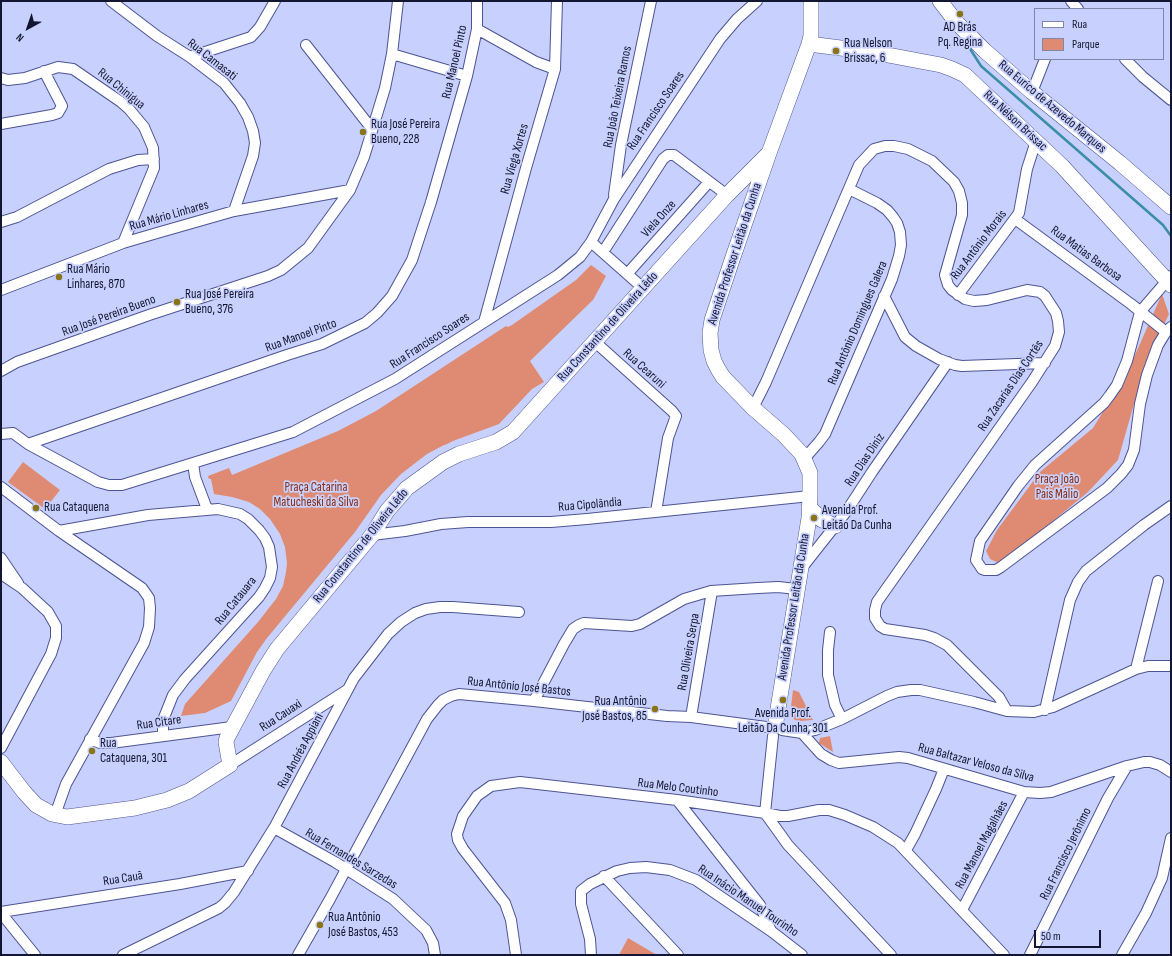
<!DOCTYPE html>
<html>
<head>
<meta charset="utf-8">
<style>
	body { margin:0 }
	#map { position:relative; width:1172px; height:956px; overflow:hidden; background:#c8d1fd; font-family:"Sofia Sans Condensed",sans-serif }
	canvas { display:block }
	.frame { position:absolute; inset:0; border:2px solid #131630; pointer-events:none }
	.legend { position:absolute; left:1034px; top:8px; width:130px; height:52px; box-sizing:border-box; background:#c8d1fd; border:1px solid #8086ab; margin:0; padding:5px 7px; list-style:none; font-size:12px; color:#131630 }
	.legend li { display:flex; align-items:center; gap:8px; height:20px }
	.legend b { width:20px; border:1px solid #8086ab }
	.north { position:absolute; left:8px; top:8px; width:40px; height:40px; -webkit-text-stroke:3px #c8d1fd; paint-order:stroke; rotate:220deg; font-size:11px; font-weight:700; line-height:16px; text-align:center; color:#131630 }
	.north::after { content:''; display:block; margin:auto; width:14px; height:18px; background:#131630; clip-path:polygon(50% 0,100% 100%,50% 72%,0 100%) }
	.scale { position:absolute; left:1034px; top:930px; width:67px; height:18px; box-sizing:border-box; border:2px solid #131630; border-top:0; padding-left:5px; font-size:12px; line-height:14px; white-space:nowrap; color:#131630; -webkit-text-stroke:3px #c8d1fd; paint-order:stroke }
</style>
</head>
<body>
<div id="map">
<canvas width="1172" height="956"></canvas>
<div class="frame"></div>
<ul class="legend">
<li><b style="height:5px;background:#fff"></b>Rua</li>
<li><b style="height:11px;background:#df8a73"></b>Parque</li>
</ul>
<div class="north">N</div>
<div class="scale">50 m</div>
</div>
<script>
const ctx = document.querySelector('canvas').getContext('2d');
ctx.lineJoin = 'round';
function fill(path, color) { ctx.fillStyle = color; ctx.fill(path, 'evenodd'); }
const poly = rows => new Path2D(rows.map(r => 'M' + r).join(''));
function strokePath(path, color, width, dash) { ctx.strokeStyle = color; ctx.lineWidth = width; ctx.lineCap = dash ? 'butt' : 'round'; ctx.setLineDash(dash || []); ctx.stroke(path); }
function label(font, color, halo, rows, align = 'center') {
  ctx.font = font + ' "Sofia Sans Condensed",sans-serif'; ctx.lineWidth = 3.5; ctx.setLineDash([]); ctx.textBaseline = 'middle'; ctx.strokeStyle = halo; ctx.fillStyle = color; for (const [text, x, y, turn = 0] of rows) {
    ctx.save(); ctx.translate(x, y); ctx.rotate((+turn || 0) * Math.PI / 180); ctx.textAlign = isNaN(turn) ? turn : align; if (halo) ctx.strokeText(text, 0, 0); ctx.fillText(text, 0, 0); ctx.restore();
  }
}
fill(poly([
	[591,265,606,276,593,300,530,361,544,382,532,389,499,424,453,441,445,445,444,445,427,454,401,474,381,495,355,532,267,638,257,652,231,701,205,713,181,716,185,704,258,622,276,599,283,586,286,572,287,563,285,547,280,534,270,519,260,509,249,502,232,497,214,494,211,479,209,479,208,476,229,468,232,475,338,431,376,411,506,326,508,327,512,325,576,280],
	[1162,294,1169,314,1153,348,1140,383,1118,460,1088,492,1001,564,990,559,986,551,997,530,1040,472,1093,428,1127,373],
	[23,462,60,490,45,509,8,482],
	[793,690,799,692,813,720,800,721,795,720,790,715],
	[830,736,833,752,819,743,820,738],
	[628,938,657,955,619,955]
]), '#df8a73');
strokePath(poly([
	[965,41,981,66,1163,225,1171,236]
]), '#3c8da7', 2.5);
const street = poly([
	[111,1,157,36,190,57,224,83,240,103,248,117,253,131,255,143,253,156,234,211],
	[1071,1,1078,9],
	[477,29,536,62,555,69],
	[306,45,372,129],
	[392,54,467,76],
	[190,57,251,37,260,27,275,1],
	[1125,59,1143,77,1171,100],
	[1,78,8,80,25,78,58,67,73,69,121,102,129,109,144,127,153,148,154,168,123,243],
	[1032,92,1045,59],
	[1,124,52,115,58,113,62,106,44,71],
	[614,195,621,145,651,1],
	[1015,219,1131,304,1166,332],
	[1,222,17,217,109,169,138,160,154,159],
	[591,242,643,288],
	[603,252,663,159,668,155,674,155,727,195],
	[628,273,709,182],
	[1171,276,1140,312,1127,361,1117,385,1110,395,1104,403,1035,465,1018,486,980,541,976,560,982,569,985,570,996,570,1001,567,1107,488,1121,474,1128,465,1134,450,1140,404,1147,375,1158,345,1166,332,1171,327],
	[1,290,123,243,157,233,234,211,350,190],
	[958,295,1019,213,1027,169,1036,141],
	[884,296,905,337,916,346,939,359,955,365,962,366,1045,363],
	[484,322,526,168,555,69,557,1],
	[594,341,672,411,676,416,668,438,656,512],
	[1,371,17,362,149,315,268,276,281,270,308,248,350,190,364,157,385,88,392,54,398,1],
	[753,408,766,382,859,165,874,149,885,146,894,146,908,149,932,161,954,182,959,191,962,203,962,215,945,275,948,285,952,290,965,299,974,301,987,300,1027,290,1040,292,1045,296,1056,313,1058,321,1059,332,1055,346,1032,382,877,602,875,610,875,618,880,626,885,629,925,635,934,638,947,645,999,697,1007,711],
	[1,434,13,433,28,444,98,482,109,485,122,485,293,432,395,379,558,275,580,257,591,242,614,199,720,39,737,19,757,1],
	[28,444,287,355,322,344,365,323,377,313,392,296,412,260,431,202,467,76,477,29,477,1],
	[804,459,819,442,825,434,892,279,899,256,901,245,900,232,897,223,893,217,887,210,877,203,849,189],
	[193,463,195,477,207,509],
	[1,487,59,531,142,588,149,598,150,608,149,627,144,643,66,784,55,815],
	[59,531,148,515,218,509,240,514,248,519,259,530,265,538,269,547,272,567,270,578,265,588,259,597,185,679,173,695,163,720,163,736],
	[372,535,405,531,441,524,468,522,551,522,587,519,810,496],
	[1,558,18,583],
	[801,569,846,512,872,472,948,362],
	[1,574,22,588,48,612,56,626,56,638,51,654,1,748],
	[830,632,828,650,828,675,835,705,842,719],
	[1136,669,1158,581],
	[534,701,564,644,573,629,579,625,584,623,632,626,640,624,684,599,711,591,758,588,778,587,797,589],
	[1045,710,1070,600,1078,582,1086,571,1144,525,1171,506],
	[691,717,712,591],
	[782,730,802,733,815,730,842,719,887,696,897,692,911,690,920,690,974,702,1007,711,1034,712,1053,707,1136,669,1148,666,1171,666],
	[802,733,821,754,831,760,839,763,899,757,908,758,1024,792,1040,793,1051,792,1127,766,1144,762,1150,762,1160,765,1171,772],
	[773,736,765,813,788,845,891,955],
	[90,739,100,743,111,743,232,727],
	[230,765,347,690],
	[677,800,760,905,771,931],
	[274,828,335,862,393,899,426,930,433,943,435,955],
	[906,850,915,834,936,789,944,769],
	[604,876,678,955],
	[962,910,1024,792],
	[1,912,180,884,248,871],
	[1,913,35,955],
	[123,955,219,908,225,903,234,892,274,828,354,678,388,634,401,622,415,613,426,609,440,607,453,607,519,612],
	[298,955,330,899,427,719,438,705,443,700,451,696,459,694,534,701,667,716,691,717,766,727],
	[516,955,511,920,505,903,463,849,458,840,457,834,463,816,477,796,491,786,520,782,677,800,765,813,780,816,788,816,819,810,829,810,845,815,873,827,898,843,1004,955],
	[591,955,590,939,581,904,581,891,590,884,617,871,630,868,646,867,670,870,696,880,771,931,802,955],
	[1030,955,1108,798,1127,766],
	[1122,955,1146,913,1162,878,1171,838]
]);
const secondary = poly([
	[940,1,957,23,985,51,1032,92,1120,163,1171,207],
	[809,44,872,52,941,65,952,69,965,75,1062,166,1171,285],
	[809,507,822,520,835,526],
	[776,721,809,518,810,496,810,473,804,459,801,453,783,434,753,408,723,377,718,369,714,361,711,350,710,333,712,320,731,263,769,153,809,44,811,36,811,1],
	[1,762,24,792,36,805,52,814,67,817,135,808,167,800,189,791,230,765,226,742,227,738,263,671,277,649,372,535,387,511,407,488,443,462,459,454,496,442,513,432,727,195,769,153]
]);
strokePath(street, '#4c5594', 12);
strokePath(secondary, '#4c5594', 16);
strokePath(street, '#fff', 10);
strokePath(secondary, '#fff', 15);
for (const [x, y, r, color] of [
	[960,14,4,"#897417"],
	[836,51,4,"#897417"],
	[363,132,4,"#897417"],
	[59,277,4,"#897417"],
	[177,302,4,"#897417"],
	[36,508,4,"#897417"],
	[814,518,4,"#897417"],
	[783,700,4,"#897417"],
	[655,709,4,"#897417"],
	[92,751,4,"#897417"],
	[320,925,4,"#897417"]
]) { const dot = new Path2D(); dot.arc(x, y, r, 0, 2 * Math.PI); ctx.fillStyle = color; ctx.fill(dot); strokePath(dot, '#c8d1fd', 1.5); }
label('13px', '#131630', '#c8d1fd', [
	["AD Brás",960,28,"center"],
	["Pq. Regina",960,43,"center"],
	["Rua Nelson",844,44],
	["Brissac, 6",844,59],
	["Rua José Pereira",371,125],
	["Bueno, 228",371,140],
	["Rua Mário",67,270],
	["Linhares, 870",67,285],
	["Rua José Pereira",185,295],
	["Bueno, 376",185,310],
	["Rua Cataquena",44,508],
	["Avenida Prof.",822,511],
	["Leitão Da Cunha",822,526],
	["Rua Antônio",647,702,"right"],
	["José Bastos, 85",647,717,"right"],
	["Avenida Prof.",783,714,"center"],
	["Leitão Da Cunha, 301",783,729,"center"],
	["Rua",100,744],
	["Cataquena, 301",100,759],
	["Rua Antônio",328,918],
	["José Bastos, 453",328,933]
], 'left');
label('13px', '#131630', '#c8d1fd', [
	["Rua Camasati",212,60,38],
	["Rua Manoel Pinto",455,62,-77],
	["Rua Chinigua",121,89,39],
	["Rua João Teixeira Ramos",618,97,-79],
	["Rua Eurico de Azevedo Marques",1052,107,40],
	["Rua Francisco Soares",656,111,-56],
	["Rua Nélson Brissac",1015,121,43],
	["Rua Viega Xortes",515,159,-74],
	["Rua Mário Linhares",169,216,-16],
	["Viela Onze",659,219,-48],
	["Rua Antônio Morais",979,245,-53],
	["Avenida Professor Leitão da Cunha",735,254,-72],
	["Rua Matias Barbosa",1086,254,36],
	["Rua José Pereira Bueno",109,316,-20],
	["Rua Antônio Domingues Galera",858,323,-67],
	["Rua Constantino de Oliveira Lêdo",608,327,-48],
	["Rua Manoel Pinto",301,336,-20],
	["Rua Francisco Soares",430,341,-33],
	["Rua Cearuni",644,369,42],
	["Rua Zacarias Dias Cortês",1011,386,-56],
	["Rua Dias Diniz",865,460,-56],
	["Rua Cipolândia",590,505,-5],
	["Rua Constantino de Oliveira Lêdo",361,546,-51],
	["Rua Catauara",236,601,-51],
	["Avenida Professor Leitão da Cunha",794,607,-81],
	["Rua Oliveira Serpa",689,652,-80],
	["Rua Antônio José Bastos",519,687,6],
	["Rua Cauaxi",281,716,-33],
	["Rua Citare",159,723,-8],
	["Rua Andréa Appiani",301,751,-62],
	["Rua Baltazar Veloso da Silva",976,763,15],
	["Rua Melo Coutinho",678,788,7],
	["Rua Manoel Magalhães",982,845,-62],
	["Rua Francisco Jerônimo",1066,854,-64],
	["Rua Fernandes Sarzedas",351,859,31],
	["Rua Cauã",123,879,-9],
	["Rua Inácio Manuel Tourinho",748,901,34]
]);
label('13px', '#882b11', '#c8d1fd', [
	["Praça João",1057,480],
	["Pais Málio",1057,495],
	["Praça Catarina",316,488],
	["Matucheski da Silva",316,503]
]);
</script>
</body>
</html>
